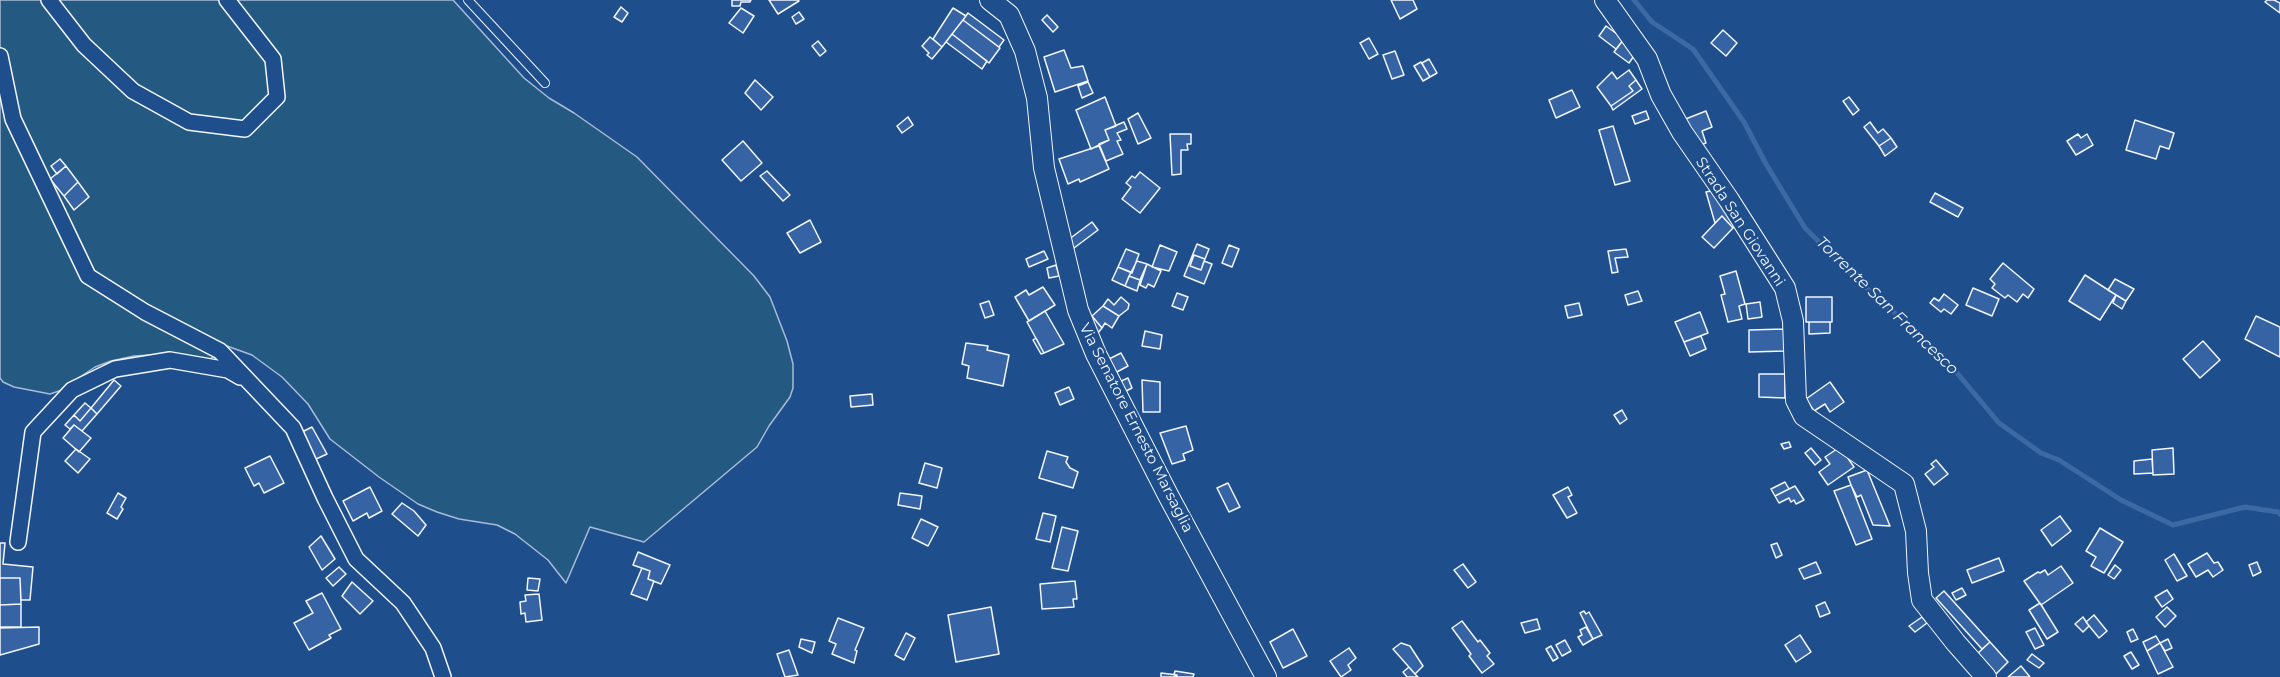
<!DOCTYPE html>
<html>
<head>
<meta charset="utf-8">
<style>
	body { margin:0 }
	canvas { display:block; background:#1f4e8c }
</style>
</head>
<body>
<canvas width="2280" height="677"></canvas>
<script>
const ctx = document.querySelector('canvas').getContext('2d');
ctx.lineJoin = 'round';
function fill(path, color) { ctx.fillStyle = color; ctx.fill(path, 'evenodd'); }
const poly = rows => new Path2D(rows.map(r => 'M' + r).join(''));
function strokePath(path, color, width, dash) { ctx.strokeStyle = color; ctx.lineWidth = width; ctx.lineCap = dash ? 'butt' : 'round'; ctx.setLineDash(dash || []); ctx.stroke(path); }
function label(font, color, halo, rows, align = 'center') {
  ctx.font = font + ' Montserrat,sans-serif'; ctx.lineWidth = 4.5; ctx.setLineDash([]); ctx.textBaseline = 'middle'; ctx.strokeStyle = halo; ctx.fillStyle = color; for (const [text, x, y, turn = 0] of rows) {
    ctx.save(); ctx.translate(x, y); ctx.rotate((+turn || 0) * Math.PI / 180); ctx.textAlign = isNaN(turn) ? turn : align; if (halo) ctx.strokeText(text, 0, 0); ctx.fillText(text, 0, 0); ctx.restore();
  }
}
const green = poly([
	[0,0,453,0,524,78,549,98,574,113,637,157,754,276,770,297,787,341,793,364,793,388,790,397,769,426,757,447,644,542,590,527,566,583,548,560,515,534,497,525,459,519,437,512,418,504,379,477,330,439,308,404,282,377,252,355,227,346,209,360,169,354,134,356,111,361,95,367,59,391,50,394,14,387,3,382,0,378,0,0]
]);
fill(green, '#245a82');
strokePath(green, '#a8bbd7', 1.5);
strokePath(poly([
	[1634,0,1652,22,1693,49,1744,122,1766,164,1805,228,1853,276,1942,355,1999,423,2041,453,2059,460,2121,500,2173,525,2245,507,2278,512,2280,514]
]), '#3b69a3', 5);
const building = poly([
	[732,0,751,0,750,2,741,2,740,6,732,6,732,0],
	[769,0,798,0,799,1,778,14,769,0],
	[1391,0,1413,0,1417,9,1400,19,1391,0],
	[2267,0,2274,0,2280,3,2280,13,2265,2,2267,0],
	[621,7,628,13,622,22,614,17,621,7],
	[741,8,754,16,743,33,729,23,741,8],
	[953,8,966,16,942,47,933,39,953,8],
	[799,12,804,19,796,24,792,17,799,12],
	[968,13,1004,40,999,47,963,20,968,13],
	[1047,15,1058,27,1053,32,1042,20,1047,15],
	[963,20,1000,48,989,63,952,34,963,20],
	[1606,26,1624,39,1616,49,1599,36,1606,26],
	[1723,30,1737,43,1726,56,1711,43,1723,30],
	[952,34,987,61,982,69,946,42,952,34],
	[930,37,942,47,932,59,927,55,929,53,922,46,930,37],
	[1369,38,1378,54,1369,59,1360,43,1369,38],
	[1624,39,1638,50,1629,63,1614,52,1624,39],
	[818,41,826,51,820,56,812,46,818,41],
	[1064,50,1071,68,1083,66,1088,81,1055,92,1044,57,1064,50],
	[1395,51,1404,75,1392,79,1383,55,1395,51],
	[1429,59,1437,73,1430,77,1422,63,1429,59],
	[1421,62,1430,77,1423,81,1414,66,1421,62],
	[1629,70,1636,80,1629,86,1633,91,1611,106,1597,87,1612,72,1617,79,1629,70],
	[755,80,773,97,761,110,745,93,755,80],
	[1636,80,1642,89,1613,110,1611,106,1633,91,1629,86,1636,80],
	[1088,82,1093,93,1082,98,1078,86,1088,82],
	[1572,90,1580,107,1556,118,1549,100,1572,90],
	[1105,97,1116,126,1105,130,1109,140,1091,149,1076,110,1105,97],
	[1849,97,1859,110,1853,115,1843,101,1849,97],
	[1646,111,1649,119,1635,124,1632,116,1646,111],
	[1706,111,1712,127,1702,131,1706,143,1698,146,1683,120,1706,111],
	[1138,113,1151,138,1138,144,1128,119,1138,113],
	[908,117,913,125,902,133,897,126,908,117],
	[2135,120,2174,133,2169,149,2160,146,2156,159,2126,150,2135,120],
	[1124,122,1127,129,1117,133,1121,140,1117,141,1123,154,1106,161,1099,144,1109,140,1105,130,1124,122],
	[1870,122,1878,133,1883,129,1891,138,1879,146,1864,127,1870,122],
	[1613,126,1630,181,1615,185,1599,130,1613,126],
	[1170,134,1191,134,1191,144,1187,144,1188,150,1181,150,1181,174,1172,175,1170,134],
	[2078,134,2081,138,2087,134,2093,145,2076,155,2067,141,2078,134],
	[1891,138,1897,147,1885,156,1879,146,1891,138],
	[743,141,762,163,741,181,722,160,743,141],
	[1099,146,1109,169,1080,182,1079,179,1068,184,1059,159,1099,146],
	[60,159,66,166,57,174,51,166,60,159],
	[66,166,78,182,64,196,50,179,66,166],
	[767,171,790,195,783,201,760,176,767,171],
	[1140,172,1160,188,1140,213,1122,199,1131,187,1126,183,1132,176,1135,178,1140,172],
	[78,182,89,197,74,210,64,196,78,182],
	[1715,190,1738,222,1733,228,1722,216,1715,223,1706,192,1715,190],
	[1935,193,1963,208,1958,217,1930,202,1935,193],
	[1722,216,1733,228,1714,248,1702,237,1722,216],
	[810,220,821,242,800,253,787,233,810,220],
	[1092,222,1098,230,1074,248,1068,240,1092,222],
	[1197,244,1209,249,1205,259,1194,255,1190,266,1201,270,1204,261,1212,264,1204,284,1184,276,1197,244],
	[1160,245,1177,252,1169,271,1152,267,1160,245],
	[1229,245,1239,249,1232,267,1222,263,1229,245],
	[1126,249,1139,254,1132,273,1118,267,1126,249],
	[1626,249,1628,257,1615,258,1618,272,1612,273,1608,251,1626,249],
	[1044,251,1048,259,1029,267,1026,259,1044,251],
	[1194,255,1205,259,1201,270,1190,266,1194,255],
	[1137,261,1147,264,1140,280,1129,276,1137,261],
	[2003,263,2034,289,2028,298,2023,294,2017,302,2008,295,2005,298,1992,288,1995,284,1990,279,2003,263],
	[1147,264,1161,271,1154,287,1148,284,1146,288,1140,285,1147,264],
	[1056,265,1059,276,1049,278,1047,268,1056,265],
	[1118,267,1131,272,1125,286,1112,280,1118,267],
	[1736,271,1745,304,1739,306,1742,319,1728,322,1721,295,1725,294,1720,276,1736,271],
	[2085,275,2116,295,2100,320,2069,301,2085,275],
	[1129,276,1140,280,1137,291,1125,286,1129,276],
	[2115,279,2134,289,2126,301,2108,290,2115,279],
	[1043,287,1055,305,1029,321,1015,297,1026,290,1029,295,1043,287],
	[1973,288,1999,299,1992,316,1966,305,1973,288],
	[1638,291,1642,301,1628,305,1625,295,1638,291],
	[1177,293,1188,297,1183,310,1172,306,1177,293],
	[1944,294,1958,305,1951,314,1944,309,1941,312,1930,303,1934,298,1939,301,1944,294],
	[2116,295,2126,301,2122,309,2113,303,2116,295],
	[1121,297,1129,304,1128,309,1119,316,1103,306,1108,299,1114,305,1121,297],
	[1806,297,1832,297,1832,322,1806,322,1806,297],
	[989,301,994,315,985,318,980,304,989,301],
	[1760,302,1762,317,1748,319,1746,304,1760,302],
	[1579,303,1582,315,1568,318,1565,306,1579,303],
	[1103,306,1119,316,1112,328,1105,323,1102,328,1092,316,1103,306],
	[1045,311,1064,344,1044,353,1027,322,1045,311],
	[1700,312,1708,333,1684,342,1675,322,1700,312],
	[1092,316,1102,328,1096,335,1090,319,1092,316],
	[2256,316,2280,327,2280,357,2245,339,2256,316],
	[1809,322,1830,322,1830,333,1809,334,1809,322],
	[1784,329,1785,351,1749,352,1749,330,1784,329],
	[1145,331,1162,335,1160,349,1142,346,1145,331],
	[1701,336,1706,349,1690,356,1684,342,1701,336],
	[1036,338,1044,353,1041,354,1033,340,1036,338],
	[2203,341,2220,360,2200,378,2183,359,2203,341],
	[966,343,988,346,987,350,1009,355,1003,386,967,378,969,366,962,364,966,343],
	[1121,353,1128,366,1115,373,1107,360,1121,353],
	[1759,374,1785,374,1785,398,1759,397,1759,374],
	[1128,378,1132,388,1124,392,1119,382,1128,378],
	[114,380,121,386,97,414,91,408,114,380],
	[1142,380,1160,382,1160,412,1143,412,1142,380],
	[1830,382,1844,402,1830,412,1825,404,1814,411,1806,399,1830,382],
	[1069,387,1074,399,1060,405,1055,393,1069,387],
	[872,394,873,405,851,407,850,396,872,394],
	[85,403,91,408,80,421,74,415,85,403],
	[91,408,97,414,82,431,74,425,70,429,65,425,74,415,80,421,91,408],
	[1622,410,1627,419,1620,424,1614,415,1622,410],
	[74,425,91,438,79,452,63,438,74,425],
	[1186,426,1193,450,1183,454,1185,460,1172,464,1160,433,1186,426],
	[312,427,327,454,314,460,301,436,304,431,312,427],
	[1789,442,1791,447,1784,449,1781,444,1789,442],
	[1840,447,1854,467,1828,485,1819,472,1830,464,1825,457,1840,447],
	[1811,448,1821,460,1815,465,1805,453,1811,448],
	[2173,448,2174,474,2153,475,2152,450,2173,448],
	[76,449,90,459,78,473,65,461,76,449],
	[1047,451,1068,457,1066,462,1070,468,1078,472,1073,488,1039,478,1047,451],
	[270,456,284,483,264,493,259,483,254,486,245,468,270,456],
	[2152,459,2153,473,2134,474,2134,461,2152,459],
	[1936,460,1948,474,1934,485,1925,474,1934,467,1931,464,1936,460],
	[925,463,942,468,937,488,919,483,925,463],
	[1867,470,1890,526,1873,525,1861,495,1857,497,1851,485,1848,477,1867,470],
	[1785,482,1789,489,1775,496,1771,489,1785,482],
	[1228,483,1240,507,1229,512,1217,488,1228,483],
	[1851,485,1872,539,1856,545,1834,491,1851,485],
	[1795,486,1804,500,1796,504,1794,500,1791,502,1789,498,1779,503,1775,496,1795,486],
	[370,487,382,511,369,518,367,513,353,521,343,501,370,487],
	[1568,487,1572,495,1568,497,1577,513,1567,518,1553,495,1568,487],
	[118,493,126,498,121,507,123,509,117,519,107,513,118,493],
	[900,493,922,496,920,509,898,505,900,493],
	[402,503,414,511,426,525,418,536,392,514,402,503],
	[1043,513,1056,516,1050,542,1036,539,1043,513],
	[2060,516,2071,531,2052,546,2041,530,2060,516],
	[921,519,938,527,928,546,912,538,921,519],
	[1062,527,1078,531,1068,571,1052,568,1062,527],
	[2100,528,2123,542,2104,573,2091,566,2096,557,2086,551,2100,528],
	[321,536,335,559,322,570,309,547,321,536],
	[0,543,5,543,3,564,33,567,30,600,21,600,20,578,0,578,0,543],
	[1777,543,1782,555,1776,558,1771,545,1777,543],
	[638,552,670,565,661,584,648,579,650,571,633,565,638,552],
	[2207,553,2214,563,2218,562,2223,570,2213,577,2208,570,2196,577,2188,564,2207,553],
	[2174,554,2187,576,2177,581,2165,560,2174,554],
	[1999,558,2004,571,1972,583,1967,570,1999,558],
	[1816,562,1821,573,1804,579,1799,569,1816,562],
	[2257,562,2261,572,2253,576,2249,565,2257,562],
	[1463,564,1476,582,1468,588,1454,570,1463,564],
	[2115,565,2121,570,2114,579,2108,575,2115,565],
	[2061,566,2073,583,2041,605,2024,581,2038,572,2040,573,2045,570,2048,575,2061,566],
	[339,567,346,574,333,586,326,578,339,567],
	[642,568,650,571,648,579,654,581,647,600,631,594,642,568],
	[0,578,20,578,21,604,0,605,0,578],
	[528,578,540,579,538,591,527,590,528,578],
	[1075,581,1077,599,1073,599,1074,607,1042,609,1040,584,1075,581],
	[352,582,373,601,360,614,342,596,352,582],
	[1962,588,1966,595,1956,600,1952,593,1962,588],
	[2167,590,2173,599,2162,607,2155,597,2167,590],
	[1944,591,1990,642,1982,649,1936,598,1944,591],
	[322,593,341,629,329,635,331,638,309,650,294,623,313,613,306,601,322,593],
	[539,594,542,620,526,622,525,613,521,614,520,602,526,601,525,595,539,594],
	[1825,602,1830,613,1820,617,1816,606,1825,602],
	[2040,603,2058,632,2047,639,2029,610,2040,603],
	[21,604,21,627,0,627,0,605,21,604],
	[991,607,999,654,956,662,948,615,991,607],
	[2167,607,2176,616,2165,627,2156,617,2167,607],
	[1584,611,1586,614,1589,612,1602,635,1593,639,1580,613,1584,611],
	[2094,615,2107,631,2099,638,2086,622,2094,615],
	[1922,617,1927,623,1915,632,1909,626,1922,617],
	[2083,617,2089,626,2083,632,2075,624,2083,617],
	[838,618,864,628,855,650,857,651,854,663,832,654,836,644,829,641,838,618],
	[1537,619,1540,629,1525,633,1521,623,1537,619],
	[1462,621,1478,642,1480,640,1490,653,1487,656,1494,664,1482,673,1469,656,1471,654,1452,628,1462,621],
	[39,627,39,644,0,655,0,628,39,627],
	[1586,627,1593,639,1583,645,1578,637,1582,635,1580,630,1586,627],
	[2035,628,2044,645,2035,649,2026,632,2035,628],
	[1293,629,1307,656,1283,668,1270,642,1293,629],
	[2133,629,2138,639,2131,642,2127,632,2133,629],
	[906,633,915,638,904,660,895,655,906,633],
	[1800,635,1811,652,1796,662,1785,645,1800,635],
	[2156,636,2160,643,2147,651,2143,642,2156,636],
	[801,639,815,642,812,653,799,647,801,639],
	[2168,639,2172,648,2165,651,2160,643,2168,639],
	[1565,640,1571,651,1562,656,1556,645,1565,640],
	[1990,642,2008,662,1996,674,1977,654,1990,642],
	[1401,643,1410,646,1423,666,1415,674,1393,649,1401,643],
	[2160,643,2173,667,2158,674,2147,651,2160,643],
	[1551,646,1558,658,1553,661,1546,649,1551,646],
	[1349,648,1356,658,1348,665,1351,670,1341,677,1330,661,1349,648],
	[789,650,798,675,785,677,777,654,789,650],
	[2131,652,2139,665,2132,669,2124,656,2131,652],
	[2032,654,2044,663,2039,668,2027,660,2032,654],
	[2021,666,2030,677,2008,677,2021,666],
	[1409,667,1415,674,1418,677,1407,677,1403,672,1409,667],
	[1175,671,1194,674,1193,677,1177,677,1174,675,1175,671],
	[1161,673,1177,675,1177,677,1161,677,1161,673]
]);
fill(building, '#3563a3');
strokePath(building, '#f2f6ff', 1.5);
const service = poly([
	[468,0,545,83]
]);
const minor = poly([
	[49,0,84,45,133,91,189,122,245,129,277,97,273,59,227,0],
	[0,56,13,119,88,276,145,312,220,351,293,428,325,498,356,559,403,603,433,648,443,677],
	[18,542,33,432,72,390,115,369,170,360,228,370,240,377]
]);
const tertiary = poly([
	[990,0,1009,15,1025,51,1037,98,1044,168,1078,310,1096,354,1168,495,1266,677],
	[1605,0,1647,59,1661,95,1682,132,1729,200,1785,288,1793,321,1796,400,1804,416,1904,484,1916,531,1918,573,1922,600,1956,643,1986,677]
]);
strokePath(service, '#f2f6ff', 10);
strokePath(minor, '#f2f6ff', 18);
strokePath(tertiary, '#f2f6ff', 22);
strokePath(service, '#1f4e8c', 8);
strokePath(minor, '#1f4e8c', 15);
strokePath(tertiary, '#1f4e8c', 20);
label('15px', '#f2f6ff', '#1f4e8c', [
	["Strada San Giovanni",1740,222,57],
	["Via Senatore Ernesto Marsaglia",1136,428,63]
]);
label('italic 16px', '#f2f6ff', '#1f4e8c', [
	["Torrente San Francesco",1887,306,44]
]);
</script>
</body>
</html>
